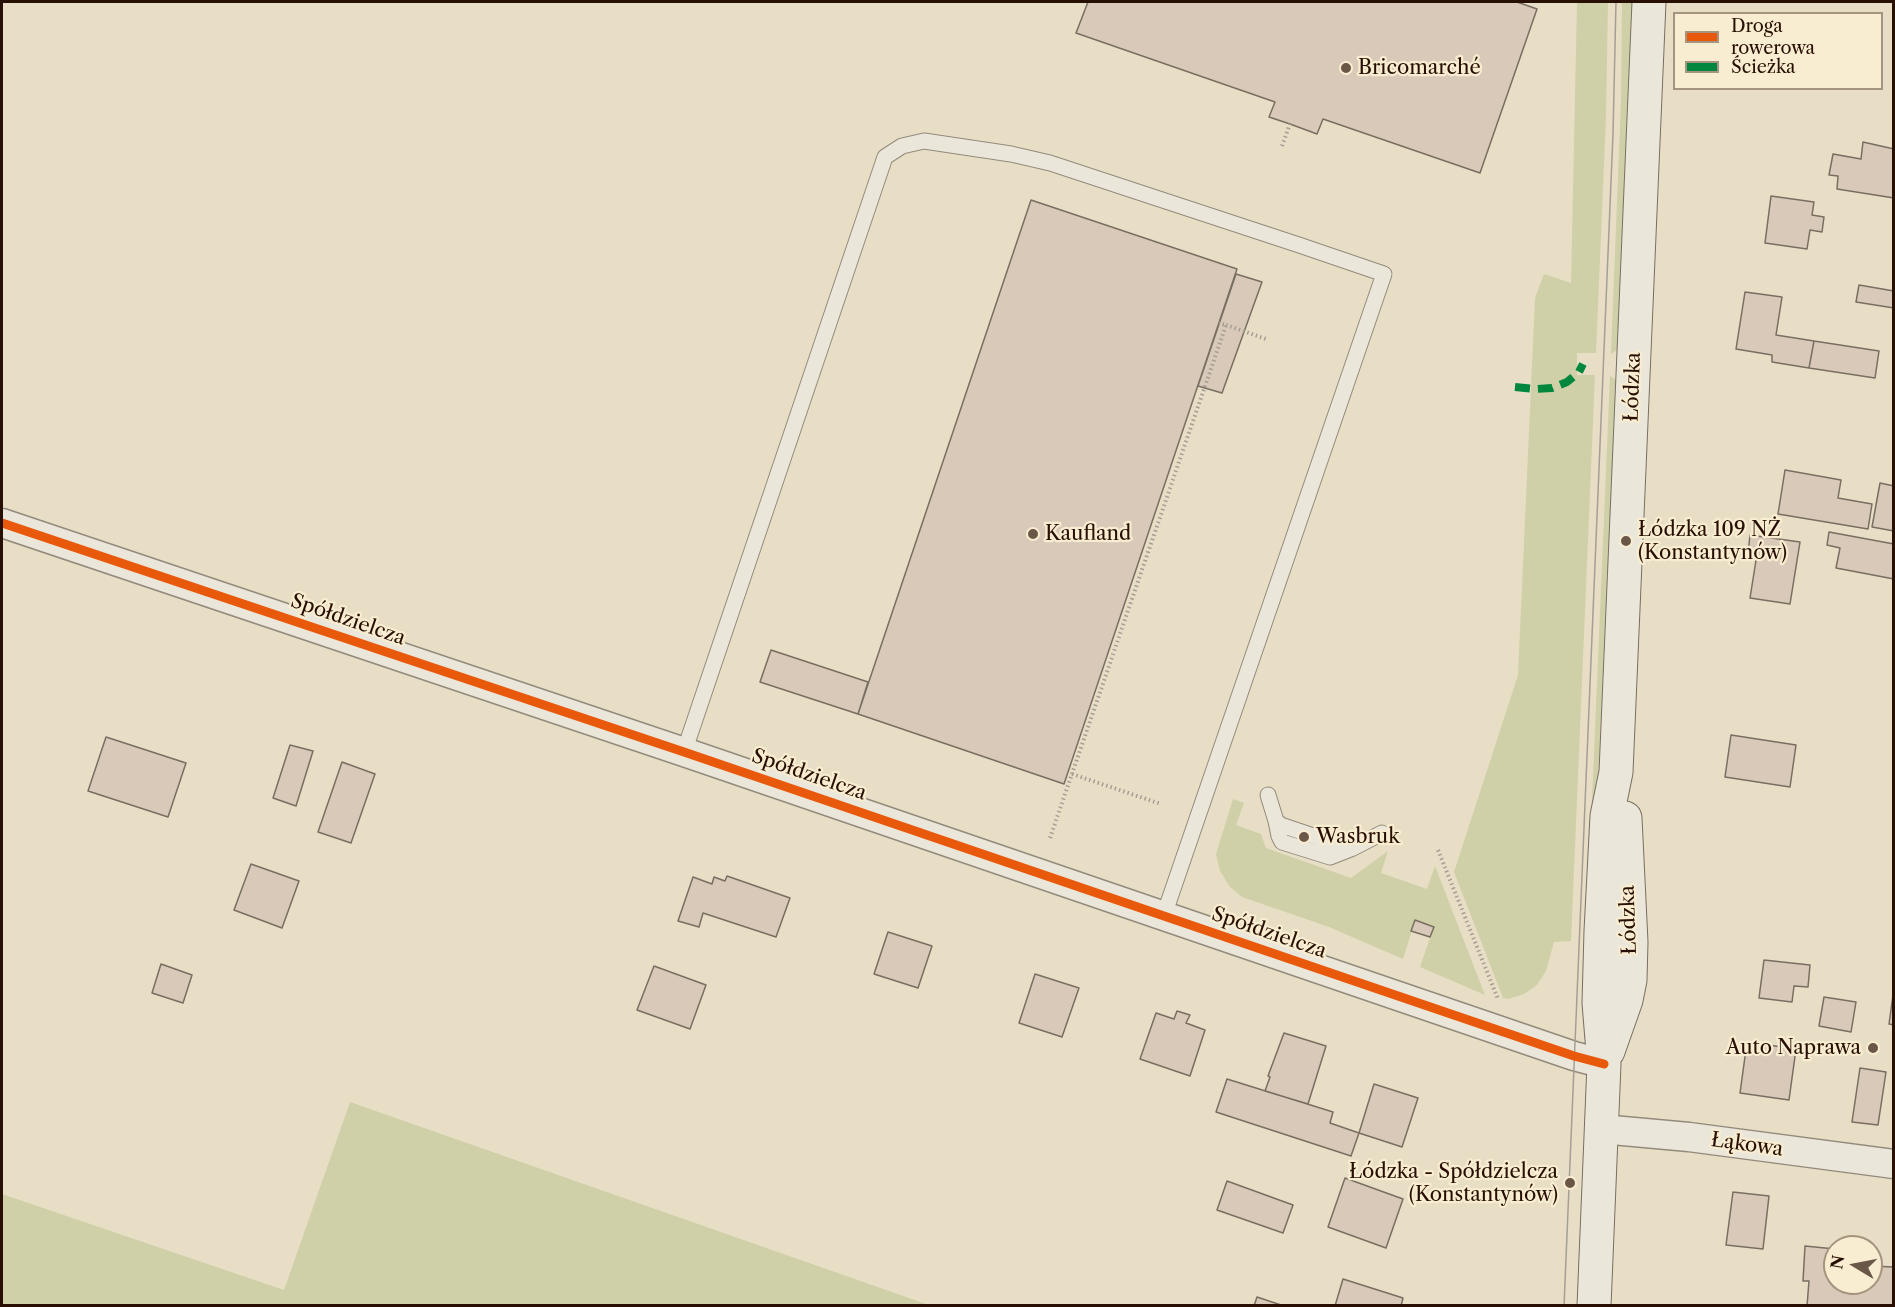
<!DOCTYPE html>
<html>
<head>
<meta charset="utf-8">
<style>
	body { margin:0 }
	#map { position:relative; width:1895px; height:1307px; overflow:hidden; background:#e8dec6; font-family:"Libre Caslon Text",serif }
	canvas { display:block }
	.frame { position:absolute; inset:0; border:3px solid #280f03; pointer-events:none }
	.legend { position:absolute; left:1673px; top:12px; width:210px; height:78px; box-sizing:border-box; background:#f9edd1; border:2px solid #a5947f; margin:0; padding:8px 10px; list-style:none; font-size:18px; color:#280f03 }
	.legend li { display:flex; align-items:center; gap:12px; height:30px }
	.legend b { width:30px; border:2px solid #a5947f }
	.north { position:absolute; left:1823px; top:1235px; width:60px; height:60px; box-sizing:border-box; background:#f9edd1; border:2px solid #a5947f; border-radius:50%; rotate:280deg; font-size:16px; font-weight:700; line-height:24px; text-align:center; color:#280f03 }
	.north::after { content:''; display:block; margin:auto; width:21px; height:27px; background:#6b5747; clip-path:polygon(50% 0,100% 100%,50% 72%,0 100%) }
</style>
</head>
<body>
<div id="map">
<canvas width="1895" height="1307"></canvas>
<div class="frame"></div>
<ul class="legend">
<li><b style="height:8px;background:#e8590c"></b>Droga rowerowa</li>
<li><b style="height:8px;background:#00873e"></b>Ścieżka</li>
</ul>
<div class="north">N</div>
</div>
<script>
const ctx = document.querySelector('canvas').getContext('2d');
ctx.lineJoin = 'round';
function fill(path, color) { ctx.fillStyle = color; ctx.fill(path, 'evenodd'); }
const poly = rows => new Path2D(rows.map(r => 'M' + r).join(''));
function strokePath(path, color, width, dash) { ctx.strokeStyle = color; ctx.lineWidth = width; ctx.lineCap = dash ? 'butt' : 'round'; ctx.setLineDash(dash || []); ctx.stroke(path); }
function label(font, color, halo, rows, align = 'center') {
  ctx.font = font + ' "Libre Caslon Text",serif'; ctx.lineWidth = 4.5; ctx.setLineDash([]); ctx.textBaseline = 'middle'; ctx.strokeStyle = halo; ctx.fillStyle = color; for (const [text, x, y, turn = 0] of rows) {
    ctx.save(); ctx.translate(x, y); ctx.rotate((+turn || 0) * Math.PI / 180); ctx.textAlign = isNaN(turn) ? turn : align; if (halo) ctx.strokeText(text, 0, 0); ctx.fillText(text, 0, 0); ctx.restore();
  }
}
fill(poly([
	[1577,2,1608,2,1606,117,1596,353,1577,353,1577,375,1595,375,1571,941,1554,942,1546,971,1537,985,1524,994,1508,999,1503,998,1454,872,1518,675,1535,298,1544,274,1571,283],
	[1622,2,1632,2,1617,350,1611,354,1621,100],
	[1610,376,1616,380,1591,941,1586,941],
	[1233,799,1244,803,1236,825,1261,834,1266,848,1351,878,1388,851,1381,873,1427,889,1435,866,1485,995,1420,967,1434,926,1415,921,1403,959,1329,927,1242,897,1230,887,1220,871,1216,854],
	[350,1102,929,1305,2,1305,2,1194,284,1290]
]), '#cfd0a8');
const building = poly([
	[1088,2,1517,2,1537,9,1480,173,1323,119,1317,134,1290,124,1269,117,1275,102,1076,33,1088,2],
	[1863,142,1894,149,1894,198,1837,189,1838,176,1829,175,1833,154,1861,159,1863,142],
	[1771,196,1814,202,1812,215,1824,217,1822,232,1810,230,1807,249,1765,243,1771,196],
	[1031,200,1237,269,1064,784,858,714,1031,200],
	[1236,274,1262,282,1222,393,1198,386,1236,274],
	[1859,285,1894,291,1894,308,1856,302,1859,285],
	[1745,292,1782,297,1776,335,1814,341,1809,368,1772,362,1772,355,1736,349,1745,292],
	[1814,341,1879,351,1875,378,1809,368,1814,341],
	[1785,470,1841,480,1838,498,1872,504,1868,529,1778,514,1785,470],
	[1880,483,1894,486,1894,531,1872,527,1880,483],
	[1829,532,1894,544,1894,579,1836,568,1840,548,1827,545,1829,532],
	[1750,535,1800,542,1790,604,1750,598,1757,554,1748,553,1750,535],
	[771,650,868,682,858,714,760,682,771,650],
	[1731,735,1796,745,1790,787,1725,777,1731,735],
	[106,737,186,763,168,817,88,791,106,737],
	[290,745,313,751,296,806,273,798,290,745],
	[342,762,375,774,351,843,318,832,342,762],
	[251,864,299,881,282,928,234,910,251,864],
	[727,876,790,898,776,937,703,913,699,927,678,921,693,877,712,884,714,877,725,881,727,876],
	[1415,920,1434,927,1430,937,1411,931,1415,920],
	[888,932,932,946,918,988,874,974,888,932],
	[1764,960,1810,965,1808,987,1794,986,1792,1002,1759,998,1764,960],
	[161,964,192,975,183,1003,152,993,161,964],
	[654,966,706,985,690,1029,637,1010,654,966],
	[1035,974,1079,988,1062,1037,1019,1023,1035,974],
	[1894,988,1894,1025,1889,1024,1894,988],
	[1824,997,1856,1002,1851,1032,1819,1026,1824,997],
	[1177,1011,1190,1015,1186,1023,1205,1030,1190,1076,1140,1059,1156,1013,1174,1019,1177,1011],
	[1284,1033,1326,1046,1308,1104,1265,1091,1270,1077,1268,1076,1284,1033],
	[1747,1042,1796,1049,1789,1100,1740,1093,1747,1042],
	[1860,1068,1886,1072,1878,1125,1852,1122,1860,1068],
	[1227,1079,1333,1112,1330,1123,1359,1133,1351,1156,1216,1112,1227,1079],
	[1374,1084,1418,1098,1402,1147,1359,1133,1374,1084],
	[1345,1178,1403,1199,1386,1248,1328,1227,1345,1178],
	[1227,1181,1293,1205,1283,1233,1217,1210,1227,1181],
	[1733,1192,1769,1196,1763,1249,1726,1245,1733,1192],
	[1805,1246,1835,1249,1835,1283,1871,1283,1871,1266,1894,1267,1894,1306,1807,1306,1809,1281,1803,1281,1805,1246],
	[1343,1279,1403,1298,1401,1306,1335,1306,1343,1279],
	[1257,1297,1284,1306,1254,1306,1257,1297]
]);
fill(building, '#d9c9b9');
strokePath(building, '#786e61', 1.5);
const lane = poly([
	[684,752,885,157,902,146,924,141,1011,154,1050,163,1299,245,1384,274,1164,915],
	[1268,795,1276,821,1281,825,1346,847,1353,848,1382,833],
	[1276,821,1279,836,1282,842,1330,857,1353,848]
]);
const street = poly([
	[2,523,684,752,1401,997,1574,1056,1604,1064],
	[1601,1129,1689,1137,1894,1164]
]);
const secondary = poly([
	[1608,1051,1626,1000,1630,980,1631,942,1625,818],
	[1594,1306,1604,1064,1599,1003,1601,931,1607,816,1616,772,1649,2]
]);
strokePath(lane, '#938a7b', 17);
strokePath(street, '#938a7b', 31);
strokePath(secondary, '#786e61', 35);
strokePath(poly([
	[1282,146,1290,124],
	[1226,325,1266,339],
	[1072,774,1161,804],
	[1050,838,1226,325,1219,323],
	[1438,850,1498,999]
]), '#a59e94', 4, [1.5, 3]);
strokePath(lane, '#ebe6da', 15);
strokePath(street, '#ebe6da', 28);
strokePath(secondary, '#ebe6da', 33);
strokePath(poly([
	[1564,1306,1613,134,1616,2]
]), '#a59e94', 1.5);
strokePath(poly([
	[1515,387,1536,389,1552,388,1567,382,1579,372,1583,364]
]), '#00873e', 8, [15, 8]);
strokePath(poly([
	[2,523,684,752,1401,997,1574,1056,1604,1064]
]), '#e8590c', 9);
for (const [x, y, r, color] of [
	[1346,68,6,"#6b5747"],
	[1033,534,6,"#6b5747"],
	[1626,541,6,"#6b5747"],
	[1304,837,6,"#6b5747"],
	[1873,1048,6,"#6b5747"],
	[1570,1183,6,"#6b5747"]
]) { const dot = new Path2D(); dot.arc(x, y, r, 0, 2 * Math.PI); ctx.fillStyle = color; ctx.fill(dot); strokePath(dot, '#f9edd1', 2); }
label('20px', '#280f03', '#f9edd1', [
	["Bricomarché",1358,68],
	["Łódzka 109 NŻ",1638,530],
	["(Konstantynów)",1638,553],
	["Kaufland",1045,534],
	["Wasbruk",1316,837],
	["Auto Naprawa",1861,1048,"right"],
	["Łódzka - Spółdzielcza",1558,1172,"right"],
	["(Konstantynów)",1558,1195,"right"]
], 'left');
label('20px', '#280f03', '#f9edd1', [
	["Łódzka",1633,387,-88],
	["Spółdzielcza",348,620,19],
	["Spółdzielcza",809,775,19],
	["Łódzka",1629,920,-92],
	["Spółdzielcza",1269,933,19],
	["Łąkowa",1747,1145,8]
]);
</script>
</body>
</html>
